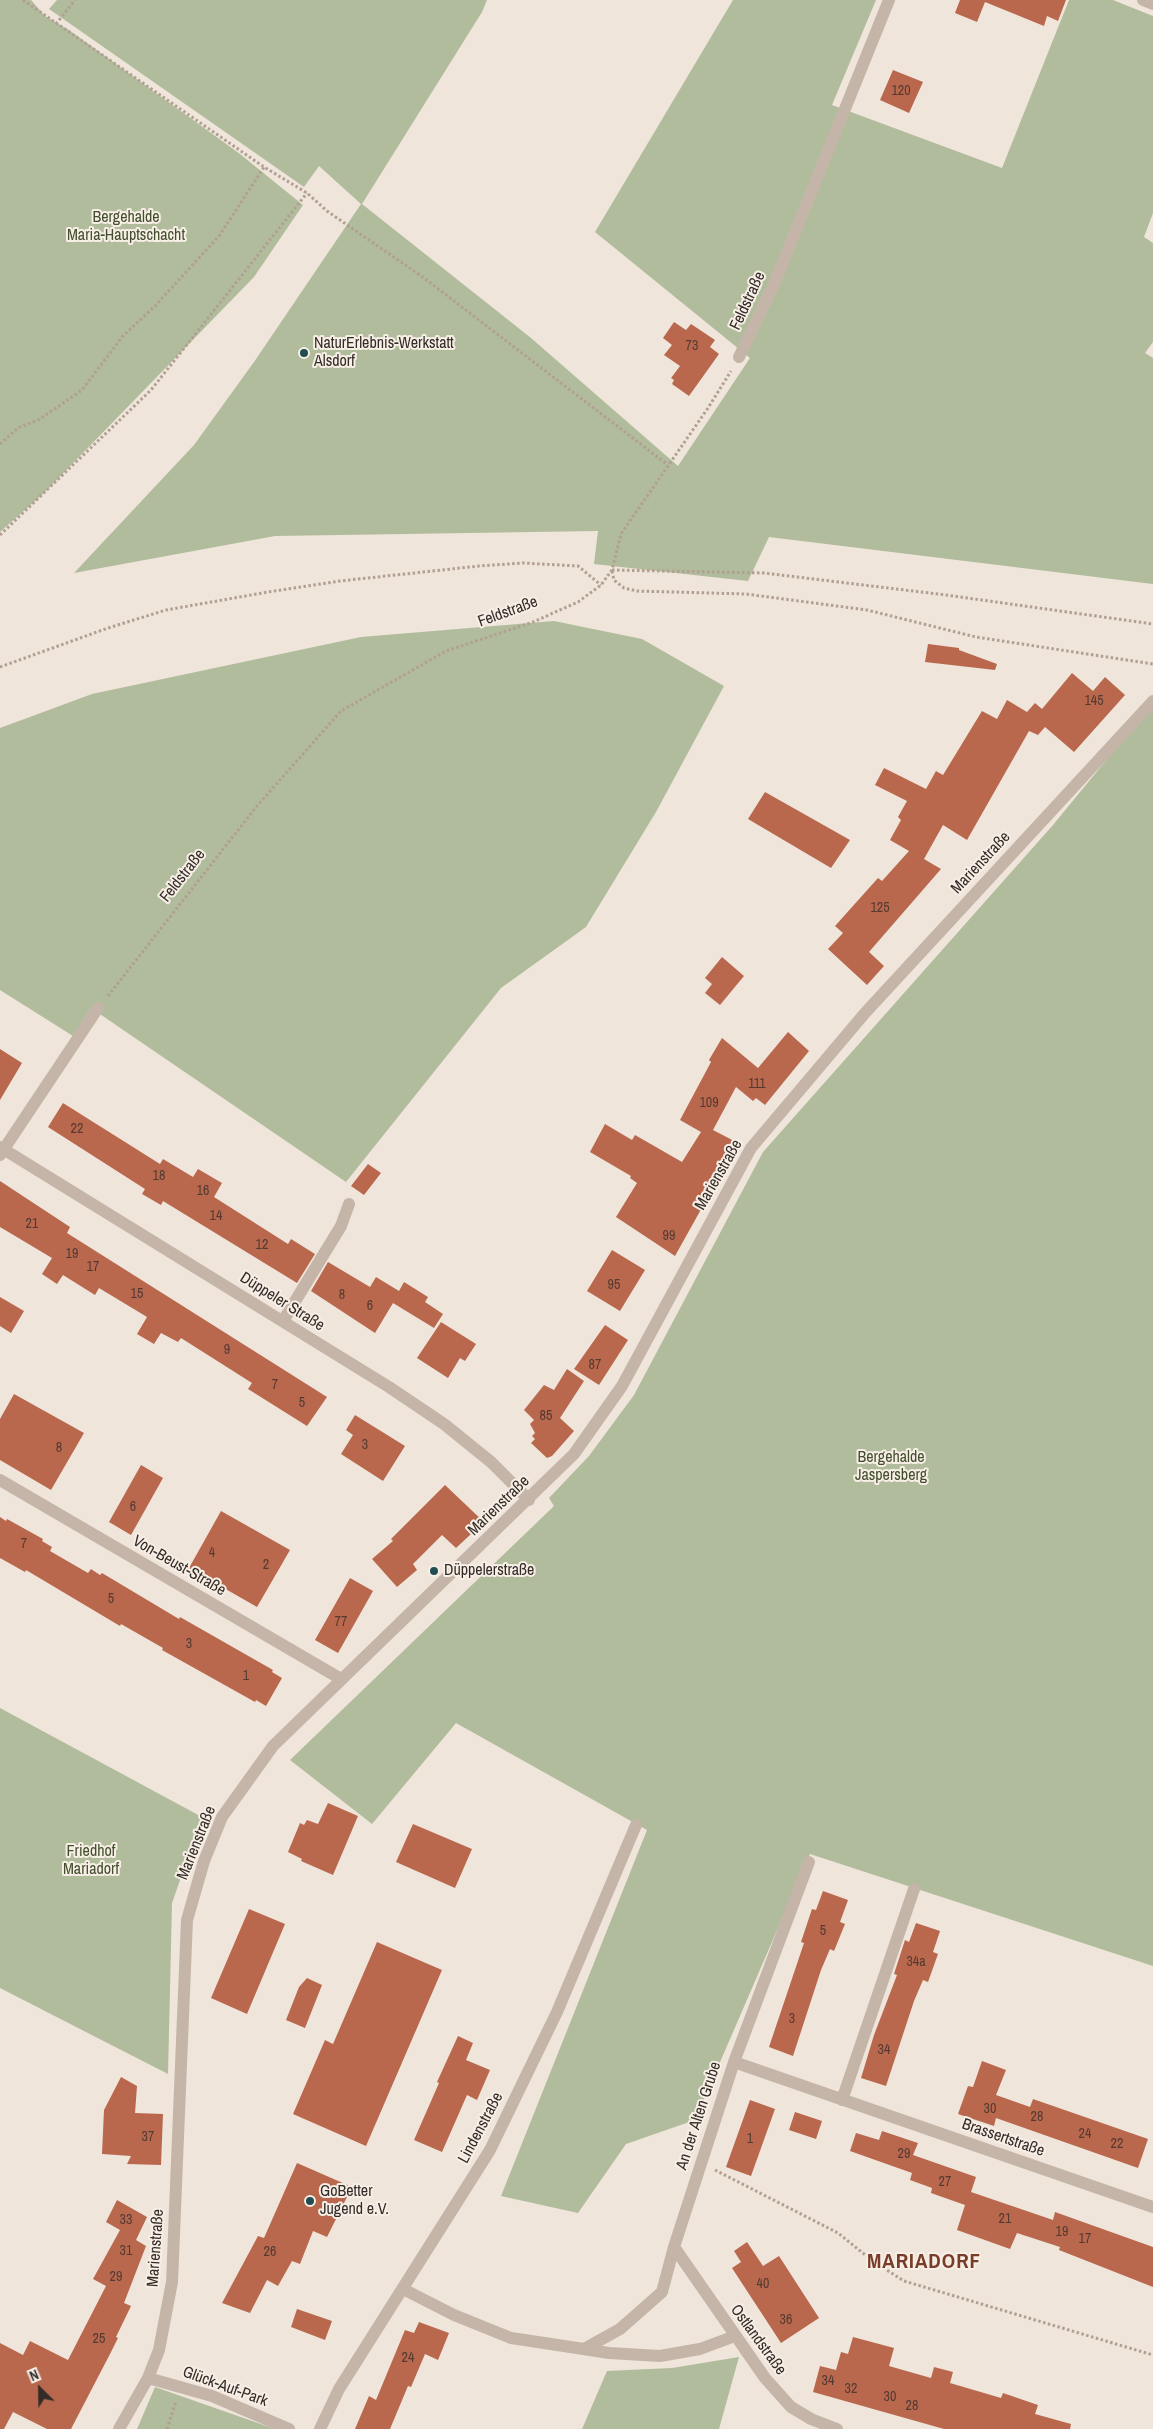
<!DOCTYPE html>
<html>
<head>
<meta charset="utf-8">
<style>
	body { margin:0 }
	#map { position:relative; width:1153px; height:2429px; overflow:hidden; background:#efe5da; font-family:"Archivo Narrow",sans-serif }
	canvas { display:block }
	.north { position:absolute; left:15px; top:2364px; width:50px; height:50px; -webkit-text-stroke:4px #f7efe6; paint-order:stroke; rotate:337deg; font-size:14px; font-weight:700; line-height:20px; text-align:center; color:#332b27 }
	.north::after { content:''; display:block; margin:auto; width:18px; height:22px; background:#332b27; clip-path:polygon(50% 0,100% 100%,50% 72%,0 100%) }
</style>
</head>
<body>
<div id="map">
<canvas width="1153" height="2429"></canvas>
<div class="north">N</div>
</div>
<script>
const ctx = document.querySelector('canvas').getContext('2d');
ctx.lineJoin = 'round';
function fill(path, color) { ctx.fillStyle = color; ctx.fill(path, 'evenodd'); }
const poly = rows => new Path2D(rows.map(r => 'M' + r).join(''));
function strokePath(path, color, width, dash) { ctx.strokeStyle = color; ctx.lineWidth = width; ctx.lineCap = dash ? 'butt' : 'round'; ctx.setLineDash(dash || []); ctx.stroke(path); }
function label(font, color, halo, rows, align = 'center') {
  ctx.font = font + ' "Archivo Narrow",sans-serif'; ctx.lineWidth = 4; ctx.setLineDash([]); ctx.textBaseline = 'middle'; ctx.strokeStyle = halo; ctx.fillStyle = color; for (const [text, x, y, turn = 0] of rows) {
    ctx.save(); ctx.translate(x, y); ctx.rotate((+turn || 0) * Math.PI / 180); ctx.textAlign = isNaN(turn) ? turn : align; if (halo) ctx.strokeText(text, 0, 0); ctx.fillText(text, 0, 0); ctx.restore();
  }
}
fill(poly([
	[0,0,31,0,45,16,69,30,240,154,303,205,254,277,44,493,0,532],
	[57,0,487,0,482,12,362,204,531,338,678,466,750,358,595,232,733,0,876,0,832,105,1002,168,1069,0,1113,0,1153,16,1153,213,1144,237,1153,243,1153,342,1145,353,1153,358,1153,584,769,537,748,581,594,564,598,531,275,536,74,573,194,445,254,362,361,204,319,166,304,187,49,9],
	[554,621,642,639,724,686,656,812,586,927,501,988,346,1182,91,1008,73,1036,0,990,0,728,92,694,361,637],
	[1153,707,1153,1966,810,1854,695,2120,626,2144,578,2213,501,2196,647,1830,456,1723,372,1824,290,1760,554,1506,549,1498,589,1456,634,1395,763,1152,1053,825,1135,725],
	[0,1708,202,1817,172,1903,168,2074,0,1988],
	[739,2357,719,2429,582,2429,607,2371,672,2368],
	[155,2387,275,2429,137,2429]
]), '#b1bc9c');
fill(poly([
	[960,0,1066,0,1058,21,1047,16,1044,26,985,2,977,22,955,13],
	[893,70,923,82,909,113,880,100],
	[674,322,686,330,691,324,715,340,710,347,719,354,689,396,672,384,674,380,671,378,680,366,664,355,672,345,663,338],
	[928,644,959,648,959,650,997,664,995,670,925,662],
	[1072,673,1093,691,1105,677,1125,695,1074,752,1045,727,1038,735,1029,731,967,840,943,825,924,859,941,869,869,952,884,966,867,985,828,949,843,933,835,926,878,878,882,881,909,851,890,840,901,820,898,817,907,801,875,785,884,768,926,789,936,771,943,775,982,711,997,719,1007,700,1027,712,1035,703,1042,709],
	[765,792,850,840,831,868,748,819],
	[722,957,744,976,720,1005,705,993,712,984,705,978],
	[788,1032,809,1051,765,1105,756,1098,753,1101,736,1087,713,1130,738,1143,675,1256,616,1217,637,1183,630,1178,631,1176,590,1152,605,1124,632,1140,635,1135,682,1162,701,1132,680,1120,711,1062,709,1060,722,1038,758,1068],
	[0,1049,22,1063,0,1100],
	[63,1103,160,1164,163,1159,193,1177,198,1169,222,1183,214,1197,288,1244,291,1239,315,1254,297,1283,163,1201,161,1205,142,1194,145,1189,48,1127],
	[368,1164,381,1173,364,1195,351,1186],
	[0,1181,70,1227,67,1233,327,1397,307,1426,248,1389,252,1383,181,1338,178,1342,161,1333,154,1344,137,1334,147,1317,99,1288,95,1295,63,1275,57,1284,42,1274,52,1258,0,1227],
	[612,1250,645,1270,620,1311,587,1291],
	[328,1262,370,1287,376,1277,399,1291,404,1282,428,1297,425,1302,443,1314,434,1328,393,1303,375,1333,311,1291],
	[0,1297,24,1311,11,1333,0,1326],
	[441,1322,476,1344,465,1361,460,1358,448,1378,417,1358],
	[605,1325,628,1340,599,1385,574,1369],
	[567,1369,584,1381,560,1418,574,1431,552,1456,547,1458,531,1443,535,1439,532,1436,535,1433,530,1424,534,1420,524,1410,544,1385,554,1390],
	[14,1394,84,1433,51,1490,0,1460,0,1419],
	[355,1415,405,1446,383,1481,341,1454,353,1435,346,1430],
	[141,1465,163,1478,131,1535,109,1522],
	[445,1485,484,1522,456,1548,442,1535,413,1564,417,1570,397,1587,372,1559,393,1541,391,1539],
	[221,1511,290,1550,257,1607,189,1568],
	[0,1517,6,1521,7,1519,43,1539,42,1541,52,1547,50,1551,88,1573,91,1569,100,1575,102,1573,179,1619,180,1617,273,1670,272,1672,282,1678,266,1706,256,1700,255,1702,162,1650,163,1648,121,1624,120,1626,26,1570,25,1572,0,1558],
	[350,1578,373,1591,338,1653,315,1640],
	[328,1803,358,1816,333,1875,301,1861,302,1859,288,1852,300,1823,304,1825,307,1820,318,1824],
	[413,1824,472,1849,455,1888,396,1862],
	[823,1891,848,1900,840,1922,845,1924,834,1951,830,1949,821,1970,793,2056,769,2047,804,1943,801,1942,812,1909,816,1910],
	[249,1909,285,1924,247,2014,211,1998],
	[916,1923,940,1931,933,1952,938,1954,928,1982,923,1980,914,2001,886,2086,861,2078,874,2035,897,1975,894,1974,905,1940,909,1942],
	[377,1942,442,1970,366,2146,293,2114,325,2040,333,2044],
	[307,1978,322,1985,305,2028,286,2020,299,1987],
	[458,2036,473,2043,466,2060,490,2070,477,2100,467,2095,442,2152,414,2140,439,2083,437,2082],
	[982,2061,1006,2070,996,2095,1030,2107,1033,2099,1148,2139,1138,2168,996,2118,994,2126,958,2114,968,2086,973,2087],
	[121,2077,137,2086,135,2113,163,2114,161,2165,127,2164,131,2156,102,2154,104,2110],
	[750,2100,775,2109,751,2176,726,2167],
	[795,2112,822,2121,816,2139,789,2130],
	[882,2131,918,2143,913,2155,976,2177,971,2192,1053,2220,1055,2212,1153,2247,1153,2287,1059,2250,1060,2247,1017,2233,1010,2249,957,2230,965,2205,931,2193,932,2188,910,2180,912,2173,850,2151,856,2133,879,2140],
	[297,2163,352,2187,327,2237,313,2231,300,2264,292,2261,278,2286,267,2280,250,2313,222,2303,258,2236,264,2238],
	[117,2200,147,2217,136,2240,146,2246,124,2303,131,2306,116,2337,118,2338,110,2354,71,2429,47,2429,13,2412,4,2429,0,2429,0,2343,23,2355,30,2341,68,2360,106,2286,93,2279,120,2230,106,2222],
	[747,2242,763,2266,779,2256,819,2318,781,2343,732,2268,741,2262,734,2251],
	[297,2309,332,2321,325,2340,291,2327],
	[419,2322,449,2333,438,2360,425,2354,411,2387,408,2386,390,2429,355,2429,369,2396,376,2400,405,2330,414,2333],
	[853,2337,894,2348,889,2366,931,2378,934,2367,953,2372,950,2383,1001,2398,1003,2393,1038,2405,1035,2414,1071,2424,1070,2429,944,2429,813,2392,820,2366,836,2370,841,2352,848,2354]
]), '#b9684e');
strokePath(poly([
	[23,0,264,167,307,193,327,211,424,278,668,465],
	[56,24,75,0],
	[0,444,18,428,40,419,82,390,123,336,155,306,219,236,264,167],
	[0,535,151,390,307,193],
	[612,570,764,573,946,595,1153,624],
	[612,571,614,580,624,588,637,591,746,594,867,610,976,637,1153,664],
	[0,667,108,628,166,610,268,592,340,581,479,566,523,563,578,566,601,585],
	[108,996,257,806,341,711,446,651,533,622,578,602,601,585,612,570,621,534,708,408,731,371],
	[715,2170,838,2233,874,2262,904,2281,1153,2355],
	[167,2429,176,2401]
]), '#b19f92', 3, [2.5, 2.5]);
strokePath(poly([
	[1143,0,1153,4],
	[739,357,775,282,889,0],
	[0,1147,389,1387,444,1424,491,1462,529,1500],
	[0,1155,98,1008],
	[283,1321,341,1226,349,1204],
	[0,1480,341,1679],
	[734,2062,1153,2207],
	[842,2100,914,1889],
	[674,2247,765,2378,791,2407,811,2419,837,2429],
	[403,2289,454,2315,511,2338,564,2346,609,2353,660,2356,700,2349,735,2336],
	[584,2349,620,2329,662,2292,674,2247,734,2062,809,1862],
	[148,2378,212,2396,289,2429],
	[119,2429,148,2378,159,2350,172,2282,187,1920,204,1861,222,1817,273,1746,574,1454,622,1386,751,1148,865,1013,1153,701],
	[320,2429,339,2389,490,2150,557,2012,636,1825]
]), '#c5b5a8', 12);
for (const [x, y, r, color] of [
	[304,353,5,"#214d50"],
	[434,1571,5,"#214d50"],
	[310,2201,5,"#214d50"]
]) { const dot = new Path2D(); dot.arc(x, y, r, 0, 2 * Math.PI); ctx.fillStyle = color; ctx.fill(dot); strokePath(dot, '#f7efe6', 2); }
label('14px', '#543a31', null, [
	["120",901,91],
	["73",692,346],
	["145",1094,701],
	["125",880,908],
	["111",757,1084],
	["109",709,1103],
	["22",77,1129],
	["18",159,1176],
	["16",203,1191],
	["14",216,1216],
	["21",32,1224],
	["99",669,1236],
	["12",262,1245],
	["19",72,1254],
	["17",93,1267],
	["95",614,1285],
	["15",137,1294],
	["8",342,1295],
	["6",370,1306],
	["9",227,1350],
	["87",595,1365],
	["7",275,1385],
	["5",302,1403],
	["85",546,1416],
	["3",365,1445],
	["8",59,1448],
	["6",133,1507],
	["7",24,1544],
	["4",212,1553],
	["2",266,1565],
	["5",111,1599],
	["77",341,1622],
	["3",189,1644],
	["1",246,1676],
	["5",823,1931],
	["34a",916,1962],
	["3",792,2019],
	["34",884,2050],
	["30",990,2109],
	["28",1037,2117],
	["24",1085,2134],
	["37",148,2137],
	["1",750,2139],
	["22",1117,2144],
	["29",904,2154],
	["27",945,2182],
	["21",1005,2219],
	["33",126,2220],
	["19",1062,2232],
	["17",1085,2239],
	["31",126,2251],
	["26",270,2252],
	["29",116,2277],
	["40",763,2284],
	["36",786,2320],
	["25",99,2339],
	["24",408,2358],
	["34",828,2381],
	["32",851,2389],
	["30",890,2397],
	["28",912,2406]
]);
label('16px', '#424e2e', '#f7efe6', [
	["Bergehalde",126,218],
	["Maria-Hauptschacht",126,236],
	["Bergehalde",891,1458],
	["Jaspersberg",891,1476],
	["Friedhof",91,1852],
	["Mariadorf",91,1870]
]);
label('16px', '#332b27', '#f7efe6', [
	["Feldstraße",748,301,-65],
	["Feldstraße",508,612,-20],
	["Marienstraße",981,863,-47],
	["Feldstraße",183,876,-52],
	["Marienstraße",719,1175,-60],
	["Düppeler Straße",282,1302,32],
	["Marienstraße",499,1506,-44],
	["Von-Beust-Straße",179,1566,30],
	["Marienstraße",197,1843,-68],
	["An der Alten Grube",699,2116,-72],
	["Lindenstraße",481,2128,-62],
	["Brassertstraße",1003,2138,19],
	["Marienstraße",156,2248,-86],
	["Ostlandstraße",758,2340,54],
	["Glück-Auf-Park",225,2387,20]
]);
label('16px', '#332b27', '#f7efe6', [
	["NaturErlebnis-Werkstatt",314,344],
	["Alsdorf",314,362],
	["Düppelerstraße",444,1571],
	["GoBetter",320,2192],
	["Jugend e.V.",320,2210]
], 'left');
ctx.letterSpacing = '1px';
label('bold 21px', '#793c29', '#f7efe6', [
	["MARIADORF",924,2262]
]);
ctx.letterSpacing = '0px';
</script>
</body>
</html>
